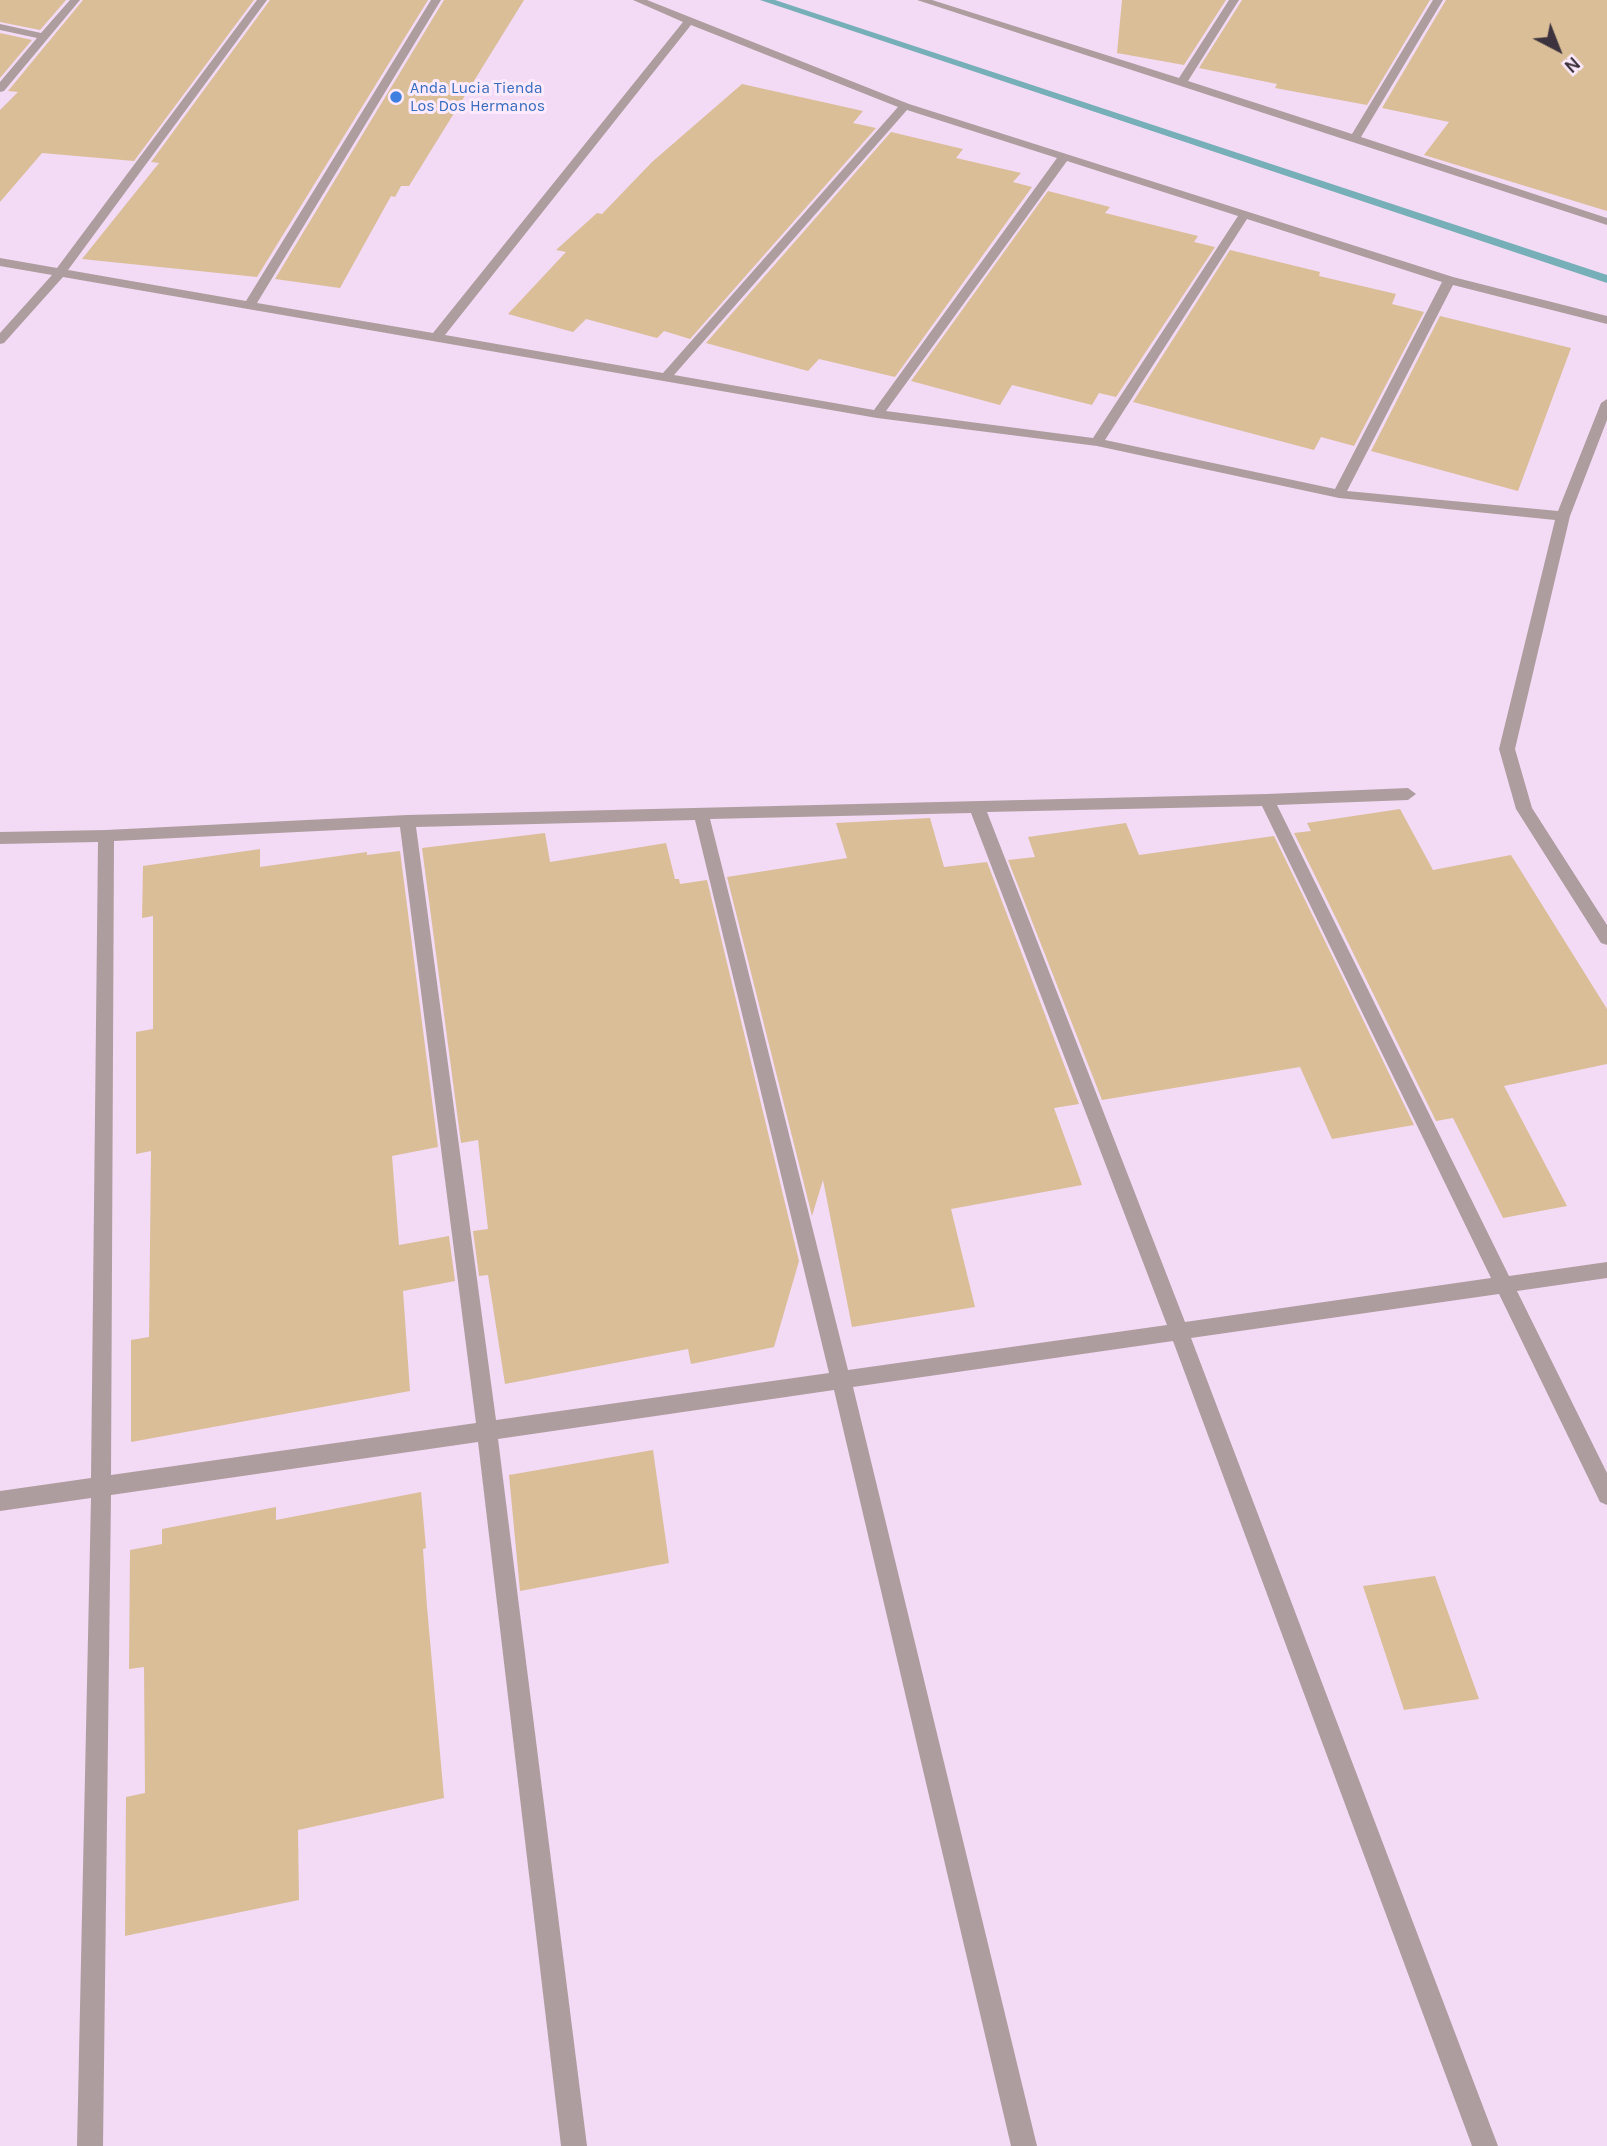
<!DOCTYPE html>
<html>
<head>
<meta charset="utf-8">
<style>
	body { margin:0 }
	#map { position:relative; width:1607px; height:2146px; overflow:hidden; background:#f3daf5; font-family:Karla,sans-serif }
	canvas { display:block }
	.north { position:absolute; left:1523px; top:14px; width:70px; height:70px; -webkit-text-stroke:5px #feeaff; paint-order:stroke; rotate:138deg; font-size:19px; font-weight:700; line-height:28px; text-align:center; color:#3d333e }
	.north::after { content:''; display:block; margin:auto; width:24px; height:32px; background:#3d333e; clip-path:polygon(50% 0,100% 100%,50% 72%,0 100%) }
</style>
</head>
<body>
<div id="map">
<canvas width="1607" height="2146"></canvas>
<div class="north">N</div>
</div>
<script>
const ctx = document.querySelector('canvas').getContext('2d');
ctx.lineJoin = 'round';
const poly = rows => new Path2D(rows.map(r => 'M' + r).join(''));
function fill(path, color) { ctx.fillStyle = color; ctx.fill(path, 'evenodd'); }
function strokePath(path, color, width, dash) { ctx.strokeStyle = color; ctx.lineWidth = width; ctx.lineCap = dash ? 'butt' : 'round'; ctx.setLineDash(dash || []); ctx.stroke(path); }
function label(font, color, halo, rows, align = 'center') {
  ctx.font = font + ' Karla,sans-serif'; ctx.lineWidth = 6; ctx.setLineDash([]); ctx.textBaseline = 'middle'; ctx.strokeStyle = halo; ctx.fillStyle = color; for (const [text, x, y, turn = 0] of rows) {
    ctx.save(); ctx.translate(x, y); ctx.rotate((+turn || 0) * Math.PI / 180); ctx.textAlign = isNaN(turn) ? turn : align; if (halo) ctx.strokeText(text, 0, 0); ctx.fillText(text, 0, 0); ctx.restore();
  }
}
fill(poly([
	[760,0,775,0,1607,275,1607,283,760,0]
]), '#77afb8');
fill(poly([
	[0,0,66,0,40,30,0,22],
	[83,0,254,0,134,161,42,153,0,202,0,110,18,92,8,91],
	[270,0,428,0,257,277,82,259,159,163,151,162],
	[444,0,524,0,409,186,401,186,395,197,391,196,340,288,275,279],
	[1122,0,1226,0,1184,65,1117,53],
	[1242,0,1430,0,1367,105,1275,88,1277,84,1199,68],
	[1446,0,1607,0,1607,211,1424,155,1449,122,1382,108],
	[0,33,32,40,0,78],
	[742,84,863,111,853,123,876,128,690,339,664,331,657,338,586,319,573,332,508,314,566,252,556,250,597,213,602,214,652,162],
	[891,132,963,149,956,158,1021,173,1013,182,1032,187,895,377,819,359,808,371,706,343],
	[1048,191,1110,207,1105,213,1198,236,1194,242,1215,247,1116,397,1099,393,1092,405,1012,385,1000,405,911,381],
	[1230,250,1320,272,1319,276,1396,294,1392,304,1424,312,1354,446,1321,437,1314,450,1133,402],
	[1440,316,1571,348,1518,491,1371,451],
	[1400,809,1433,870,1511,855,1607,1009,1607,1064,1504,1086,1567,1206,1503,1218,1453,1118,1436,1121,1294,833,1311,831,1307,823],
	[930,818,944,867,987,862,1079,1104,1054,1108,1082,1185,951,1209,975,1307,852,1327,823,1180,812,1216,727,877,847,858,836,823],
	[1126,823,1139,855,1274,836,1414,1125,1332,1139,1300,1067,1102,1100,1008,860,1035,857,1028,837],
	[545,833,550,862,666,843,675,879,679,879,680,884,707,880,799,1261,774,1347,691,1364,688,1349,505,1384,488,1275,479,1276,473,1231,488,1229,478,1140,461,1143,422,848],
	[260,849,260,867,367,852,367,855,400,851,438,1147,392,1156,399,1245,449,1236,455,1281,403,1291,410,1391,131,1442,131,1340,149,1337,151,1151,136,1154,136,1032,153,1029,153,916,142,918,143,866],
	[653,1450,669,1563,520,1591,509,1475],
	[421,1492,426,1548,423,1549,427,1607,444,1798,298,1830,299,1900,125,1936,126,1797,145,1793,144,1667,129,1669,130,1550,162,1544,162,1529,276,1507,276,1520],
	[1435,1576,1479,1699,1404,1710,1363,1586]
]), '#dabe98');
fill(poly([
	[70,0,80,0,4,91,0,92,0,82,37,38,0,30,0,24,41,33,70,0],
	[257,0,267,0,68,270,246,301,431,0,441,0,257,303,433,333,683,22,633,0,647,0,909,104,1453,277,1607,316,1607,324,1453,285,1347,491,1558,511,1601,403,1607,399,1607,420,1570,516,1515,749,1532,808,1607,925,1607,945,1601,943,1516,809,1499,749,1555,520,1339,498,1097,446,877,418,63,277,4,343,0,344,0,333,52,275,0,266,0,258,57,268,257,0],
	[691,25,898,107,663,373,445,335,691,25],
	[907,110,1057,158,874,410,674,375,907,110],
	[1067,161,1238,216,1093,438,886,411,1067,161],
	[1247,219,1442,282,1335,489,1105,440,1247,219],
	[917,0,932,0,1179,78,1229,0,1239,0,1188,81,1352,134,1433,0,1443,0,1361,137,1607,218,1607,225,917,0],
	[1408,788,1416,794,1408,800,1277,805,1509,1276,1607,1262,1607,1278,1517,1291,1607,1473,1607,1505,1600,1502,1499,1294,1191,1338,1498,2146,1472,2146,1173,1341,853,1387,1037,2146,1011,2146,834,1390,498,1439,587,2146,561,2146,478,1442,111,1495,103,2146,77,2146,91,1498,0,1511,0,1491,91,1478,98,842,0,844,0,832,106,830,407,815,1267,794,1408,788],
	[1262,806,1491,1278,1185,1322,987,812,1262,806],
	[971,813,1167,1325,848,1370,710,819,971,813],
	[695,820,829,1373,496,1420,416,827,695,820],
	[400,827,476,1423,111,1475,114,841,400,827]
]), '#ae9d9f');
for (const [x, y, r, color] of [
	[396,97,7,"#3f7fe0"]
]) { const dot = new Path2D(); dot.arc(x, y, r, 0, 2 * Math.PI); ctx.fillStyle = color; ctx.fill(dot); strokePath(dot, '#feeaff', 2.5); }
label('16px', '#366cbe', '#feeaff', [
	["Anda Lucia Tienda",410,88],
	["Los Dos Hermanos",410,106]
], 'left');
</script>
</body>
</html>
